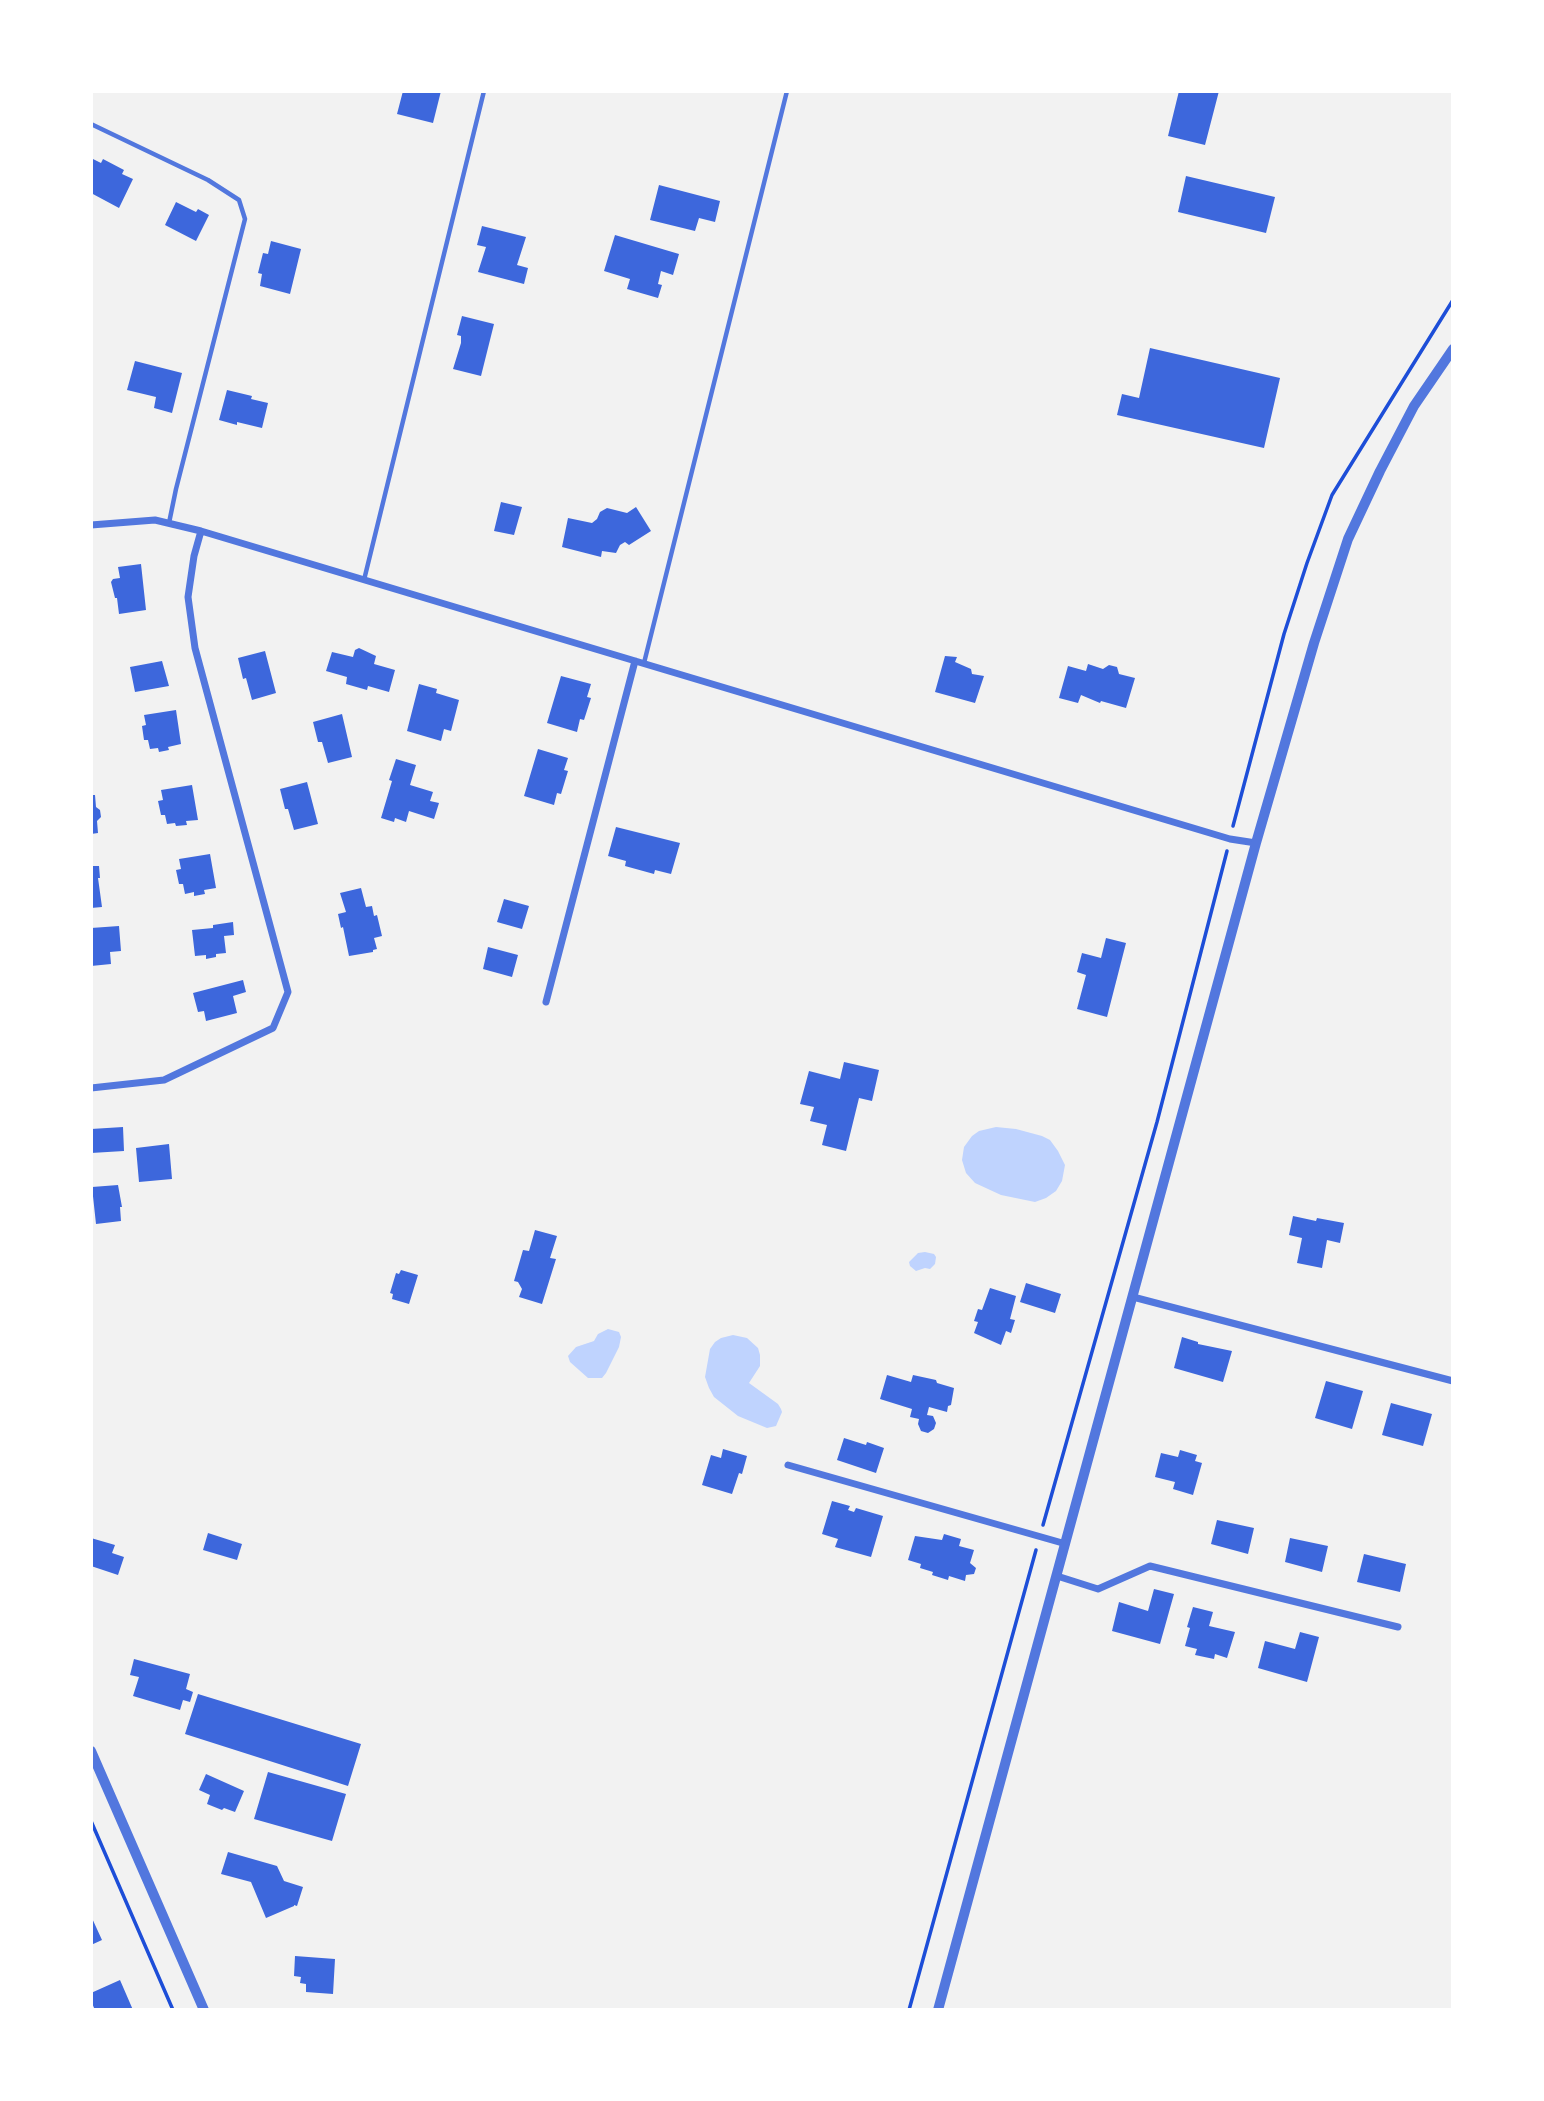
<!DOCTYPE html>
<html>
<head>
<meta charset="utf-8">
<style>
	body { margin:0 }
	#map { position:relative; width:1544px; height:2101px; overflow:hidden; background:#f2f2f2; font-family:Rubik,sans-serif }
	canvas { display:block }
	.frame { position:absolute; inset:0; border:93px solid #fff; pointer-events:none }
</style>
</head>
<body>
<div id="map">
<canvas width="1544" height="2101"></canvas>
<div class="frame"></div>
</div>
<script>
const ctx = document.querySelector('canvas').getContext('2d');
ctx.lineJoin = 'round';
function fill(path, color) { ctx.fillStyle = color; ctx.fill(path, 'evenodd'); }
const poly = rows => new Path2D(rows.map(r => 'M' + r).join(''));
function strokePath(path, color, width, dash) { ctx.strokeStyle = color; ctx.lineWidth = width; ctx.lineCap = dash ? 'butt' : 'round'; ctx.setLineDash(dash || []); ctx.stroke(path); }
fill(poly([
	[996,1127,1016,1129,1042,1136,1050,1140,1058,1151,1065,1165,1062,1181,1056,1191,1046,1198,1035,1202,1001,1195,975,1183,966,1173,962,1160,964,1147,972,1136,979,1131],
	[925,1252,934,1254,936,1257,935,1264,930,1269,925,1268,916,1271,910,1266,909,1262,918,1253],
	[608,1329,619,1332,621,1337,619,1347,606,1373,602,1378,588,1378,570,1362,568,1356,576,1347,594,1341,598,1334],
	[733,1335,747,1338,758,1348,760,1355,760,1366,749,1383,778,1404,781,1409,782,1412,776,1426,767,1428,738,1416,714,1397,709,1388,705,1377,710,1349,715,1342,721,1338]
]), '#bfd3fe');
fill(poly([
	[403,91,441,91,433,123,397,114],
	[1179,91,1219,91,1205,145,1168,136],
	[91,158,101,163,103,159,124,170,122,174,133,179,119,208,91,193],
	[1186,176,1275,197,1266,233,1178,212],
	[659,185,720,201,715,222,699,218,695,231,650,220],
	[176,202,196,212,198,209,209,215,196,241,165,225],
	[482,226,526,237,517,265,528,268,524,284,478,272,486,247,477,245],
	[615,235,679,254,673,275,661,271,658,284,662,285,658,298,627,289,630,279,604,271],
	[271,241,301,249,290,294,260,286,262,274,258,273,263,253,268,254],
	[462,316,494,324,481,376,453,369,461,343,461,336,457,335],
	[1150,348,1280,378,1264,448,1117,415,1122,394,1139,398],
	[135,361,182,373,172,413,154,408,156,397,127,390],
	[227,390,252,396,251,399,268,403,262,428,237,422,237,425,219,420],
	[501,502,522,507,514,535,494,531],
	[636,507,651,531,629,545,625,542,620,545,616,553,602,551,601,557,562,547,568,518,592,523,597,519,600,512,607,508,627,513],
	[141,564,146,610,119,614,117,598,115,598,111,582,113,579,120,578,118,567],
	[359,648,376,656,374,664,395,670,389,692,368,686,367,690,346,684,347,677,326,671,332,652,353,657,355,650],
	[265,651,276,693,252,700,246,678,243,679,238,658],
	[945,656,957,657,955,662,971,669,972,674,984,676,975,703,935,692],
	[162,661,169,686,135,692,130,667],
	[1088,664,1103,669,1109,665,1117,667,1119,674,1135,678,1126,708,1101,701,1100,703,1081,695,1078,703,1059,698,1068,666,1086,671],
	[561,676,591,684,587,697,591,698,584,720,580,719,577,732,547,723],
	[419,684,437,689,436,693,459,700,451,731,444,729,441,741,407,731],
	[176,710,181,744,168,747,169,750,159,752,158,748,150,749,148,740,144,740,142,726,146,725,144,715],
	[342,714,352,757,328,763,322,742,318,742,313,722],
	[538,749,568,758,564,770,568,771,561,794,557,793,554,805,524,796],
	[396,759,416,765,410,785,433,792,430,801,439,803,434,819,409,811,406,822,395,818,394,822,381,818,392,781,389,780],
	[307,782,318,824,294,830,288,809,285,809,280,789],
	[192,785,198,820,186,821,187,825,176,826,175,823,167,824,165,815,161,815,158,801,163,800,161,790],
	[91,795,95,795,96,807,100,810,101,817,97,821,98,833,91,834],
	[616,827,680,843,671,874,655,870,654,874,625,866,626,861,608,856],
	[210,854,216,888,204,890,205,894,194,896,194,892,185,894,183,884,179,884,176,870,181,869,179,859],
	[91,866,99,866,100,878,98,878,102,907,91,908],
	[361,888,366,907,372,906,374,916,377,915,382,936,374,938,377,949,373,950,373,952,349,956,343,927,341,928,338,914,346,912,340,893],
	[504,899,529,906,522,929,497,922],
	[233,922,234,935,224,936,226,953,216,954,216,957,206,959,206,955,195,956,192,930,213,928,213,925],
	[119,926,121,951,110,952,111,964,91,966,91,928],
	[1106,938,1126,943,1107,1017,1077,1009,1086,975,1077,972,1082,953,1101,958],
	[488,947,518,955,512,977,483,969],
	[243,980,246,992,233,996,237,1013,206,1021,204,1011,198,1012,193,993],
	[844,1062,879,1070,872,1101,859,1098,846,1151,822,1145,827,1125,810,1121,814,1107,800,1104,809,1071,840,1079],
	[123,1127,124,1151,91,1153,91,1129],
	[169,1144,172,1179,139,1182,136,1148],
	[118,1185,122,1207,120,1207,121,1221,96,1224,92,1187],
	[1293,1216,1316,1221,1317,1218,1344,1223,1340,1243,1327,1240,1322,1268,1297,1263,1302,1238,1289,1235],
	[535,1230,557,1236,550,1258,556,1259,542,1304,519,1297,522,1289,518,1282,514,1281,523,1250,529,1251],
	[401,1270,418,1275,409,1304,392,1299,393,1294,390,1293,396,1273,399,1274],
	[1026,1283,1061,1294,1055,1313,1020,1302],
	[990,1288,1016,1296,1010,1319,1015,1320,1011,1333,1006,1331,1001,1345,974,1333,978,1322,974,1321,978,1309,982,1310],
	[1182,1337,1198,1342,1198,1344,1232,1351,1223,1382,1174,1368],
	[887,1375,911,1382,913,1375,936,1380,937,1383,954,1388,951,1405,948,1406,947,1412,929,1407,927,1415,933,1416,936,1423,934,1429,928,1433,921,1431,918,1424,919,1419,910,1417,912,1409,880,1399],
	[1326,1381,1363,1391,1352,1429,1315,1418],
	[1391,1403,1432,1414,1423,1446,1382,1435],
	[844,1438,866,1445,867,1442,884,1448,876,1473,837,1460],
	[723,1449,747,1456,742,1474,739,1473,732,1494,702,1485,711,1455,721,1458],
	[1180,1450,1197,1455,1195,1461,1202,1463,1193,1495,1173,1489,1175,1482,1155,1477,1161,1453,1178,1457],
	[832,1501,850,1506,848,1510,854,1512,856,1508,883,1516,871,1557,835,1547,838,1539,822,1534],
	[1217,1520,1254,1528,1248,1554,1211,1544],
	[208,1533,242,1544,237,1560,203,1550],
	[944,1534,961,1539,959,1546,974,1550,970,1563,976,1568,974,1574,966,1575,965,1581,949,1576,948,1580,932,1575,933,1572,920,1568,921,1564,908,1560,915,1536,942,1540],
	[91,1538,115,1545,112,1553,124,1557,118,1575,91,1566],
	[1290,1538,1328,1546,1322,1572,1285,1562],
	[1364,1554,1406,1564,1400,1592,1357,1582],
	[1154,1589,1174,1594,1160,1644,1112,1631,1119,1602,1148,1611],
	[1193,1607,1213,1612,1209,1626,1235,1632,1227,1658,1215,1654,1214,1659,1195,1655,1197,1649,1185,1646,1190,1628,1187,1627],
	[1300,1632,1319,1637,1307,1682,1258,1668,1265,1641,1295,1649],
	[134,1659,190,1674,186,1689,193,1692,190,1702,183,1700,180,1710,133,1696,139,1677,130,1675],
	[198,1694,361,1744,348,1786,185,1734],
	[268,1772,346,1794,332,1841,254,1819],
	[206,1774,244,1791,235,1812,224,1808,222,1810,207,1804,210,1795,199,1790],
	[228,1852,277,1866,284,1881,303,1887,297,1906,294,1905,294,1906,266,1918,251,1882,221,1874],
	[91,1916,102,1940,91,1945],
	[295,1956,335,1959,333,1994,306,1992,306,1984,300,1983,301,1977,294,1976],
	[120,1980,133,2010,95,2010,91,2001,91,1993]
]), '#3d67dc');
strokePath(poly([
	[1233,826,1284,634,1307,563,1332,495,1453,300],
	[1043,1525,1157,1122,1227,851],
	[91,1821,173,2010],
	[909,2010,1036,1550]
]), '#1d4ed8', 3.5);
strokePath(poly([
	[91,124,208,180,239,200,245,219,176,489,169,523],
	[364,580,484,91],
	[644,663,787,91]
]), '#5277de', 4.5);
strokePath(poly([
	[91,525,155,520,201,531,1230,839,1256,843],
	[546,1002,635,661],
	[91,1088,164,1080,273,1028,288,992,195,648,188,597,194,556,201,531],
	[1133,1297,1453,1381],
	[788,1465,1066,1544],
	[1057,1576,1098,1589,1150,1566,1398,1627]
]), '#5277de', 7);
strokePath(poly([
	[91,1751,204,2010],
	[938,2010,1256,843,1314,643,1348,539,1380,471,1414,406,1453,349]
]), '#5277de', 10);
</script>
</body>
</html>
